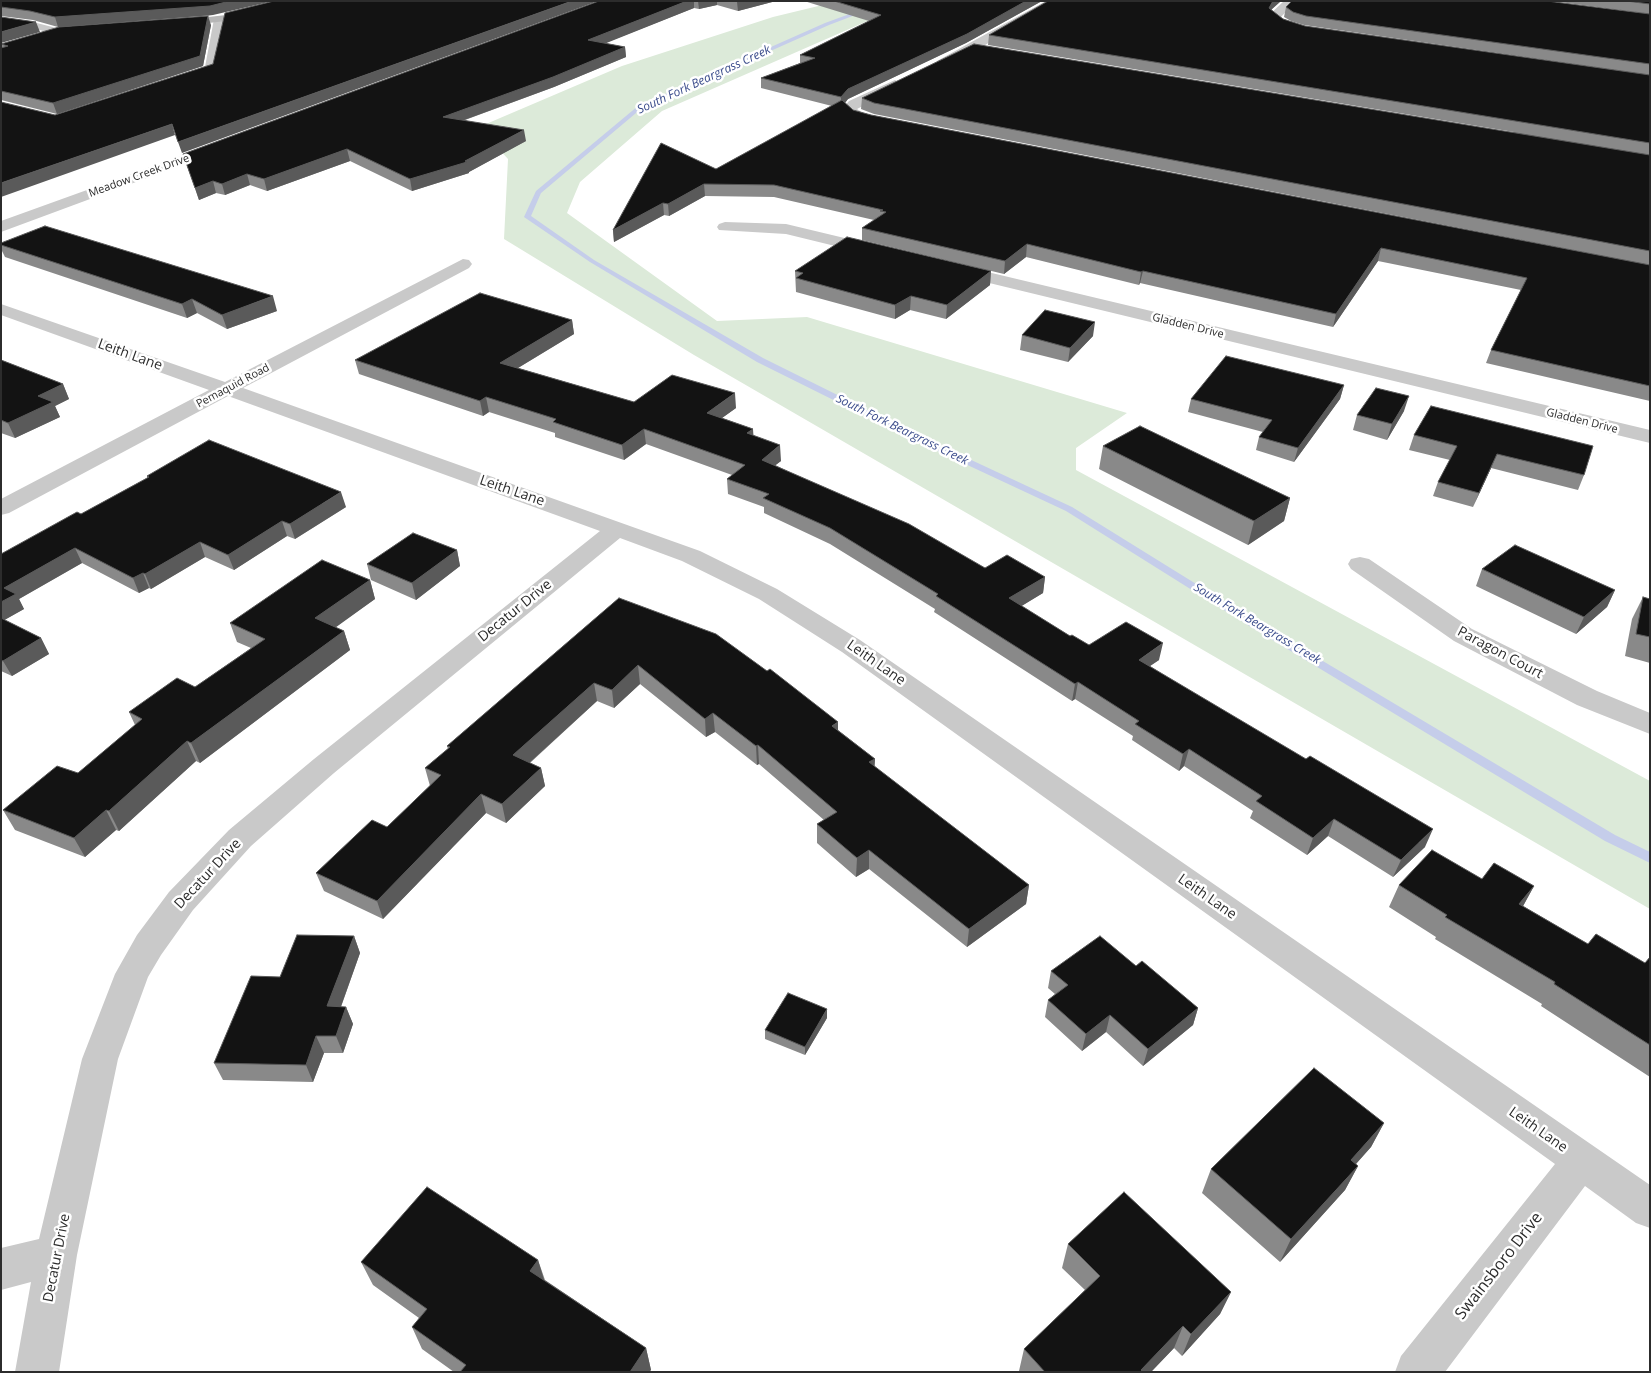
<!DOCTYPE html>
<html>
<head>
<meta charset="utf-8">
<style>
	body { margin:0 }
	#map { position:relative; width:1651px; height:1373px; overflow:hidden; background:#fff; font-family:"Open Sans",sans-serif }
	canvas { display:block }
	.frame { position:absolute; inset:0; border:2px solid #2c2c2c; pointer-events:none }
</style>
</head>
<body>
<div id="map">
<canvas width="1651" height="1373"></canvas>
<div class="frame"></div>
</div>
<script>
const ctx = document.querySelector('canvas').getContext('2d');
ctx.lineJoin = 'round';
function fill(path, color) { ctx.fillStyle = color; ctx.fill(path, 'evenodd'); }
const poly = rows => new Path2D(rows.map(r => 'M' + r).join(''));
function strokePath(path, color, width, dash) { ctx.strokeStyle = color; ctx.lineWidth = width; ctx.lineCap = dash ? 'butt' : 'round'; ctx.setLineDash(dash || []); ctx.stroke(path); }
function label(font, color, halo, rows, align = 'center') {
  ctx.font = font + ' "Open Sans",sans-serif'; ctx.lineWidth = 5; ctx.setLineDash([]); ctx.textBaseline = 'middle'; ctx.strokeStyle = halo; ctx.fillStyle = color; for (const [text, x, y, turn = 0] of rows) {
    ctx.save(); ctx.translate(x, y); ctx.rotate((+turn || 0) * Math.PI / 180); ctx.textAlign = isNaN(turn) ? turn : align; if (halo) ctx.strokeText(text, 0, 0); ctx.fillText(text, 0, 0); ctx.restore();
  }
}
fill(poly([
	[839,1,913,1,662,111,580,182,567,213,717,321,807,317,1127,413,1076,448,1076,470,1650,781,1650,909,694,355,504,239,508,159,479,127,622,66,773,17]
]), '#dcead9');
fill(poly([
	[885,1,892,1,829,25,642,108,541,193,531,216,594,260,763,358,922,437,1072,507,1259,623,1615,835,1650,852,1650,863,1605,841,1251,627,1066,511,916,441,757,362,590,262,524,217,536,191,638,106,825,23,885,1]
]), '#c5cdea');
fill(poly([
	[1046,1,1059,1,975,51,947,64,943,65,937,61,1046,1],
	[1284,1,1296,1,1281,17,1290,23,1308,28,1310,30,1308,32,1304,34,1282,27,1271,20,1269,15,1284,1],
	[220,16,226,19,217,69,215,72,187,82,177,82,176,79,177,76,205,67,214,19,220,16],
	[1,18,33,22,64,30,66,32,60,36,33,28,1,24,1,18],
	[895,80,901,84,900,87,857,109,863,113,888,119,890,122,888,125,883,126,853,119,844,111,843,108,849,101,895,80],
	[220,142,225,143,227,146,225,149,1,232,1,221,220,142],
	[725,222,786,224,882,247,885,251,882,255,876,256,786,234,719,230,717,227,719,224,725,222],
	[463,259,469,260,472,264,469,268,243,388,700,551,777,589,860,640,1650,1185,1650,1228,1636,1223,1585,1186,1445,1372,1395,1372,1401,1356,1555,1164,842,652,759,599,682,561,620,538,334,773,251,846,193,910,161,955,148,977,118,1059,77,1255,59,1372,15,1372,31,1282,1,1290,1,1248,39,1239,82,1059,115,974,137,935,169,892,229,830,314,759,600,531,228,396,9,513,1,515,1,499,209,390,1,315,1,304,225,382,463,259],
	[954,264,1650,430,1650,443,948,273,945,269,948,265,954,264],
	[1360,557,1369,559,1472,629,1597,691,1650,713,1650,734,1577,705,1454,641,1351,569,1348,564,1351,559,1360,557]
]), '#c9c9c9');
fill(poly([
	[282,1,301,1,300,3,235,20,173,27,167,24,173,21,235,14,282,1]
]), '#b6b6b6');
fill(poly([
	[1,1,213,15,58,27,33,20,1,16],
	[599,1,776,1,738,11,717,5,699,9,694,8,605,43,625,47,626,57,554,87,465,120,526,141,469,172,469,173,412,191,350,161,267,191,250,185,225,195,216,193,199,200,183,154],
	[804,1,1042,1,966,43,848,99,845,103,853,110,871,115,1650,265,1650,401,1486,363,1491,350,1521,290,1378,261,1333,327,1140,283,1139,285,1026,257,1004,274,862,240,862,228,874,220,774,197,705,196,669,216,664,215,614,242,613,230,716,169,832,106,761,88,761,78,800,63,800,55,869,21],
	[1048,1,1281,1,1271,10,1283,19,1305,26,1650,75,1650,265,874,114,861,109,862,98,1514,132,988,45,989,35],
	[1552,1,1650,1,1650,75,1304,25,1291,21,1284,17,1286,7,1643,13],
	[211,25,203,66,57,114,1,100,1,44],
	[1,243,277,311,227,329,197,313,187,318,5,257,1,249],
	[795,271,991,271,990,285,946,319,910,310,895,319,796,292],
	[572,320,574,334,518,368,634,402,736,408,722,418,753,429,753,436,781,461,775,465,985,568,1045,577,1043,593,1021,606,1070,636,1089,645,1159,660,1150,666,1425,847,1393,877,1328,836,1307,855,1250,818,1253,811,1184,766,1179,771,1132,740,1133,736,1075,699,1072,701,934,612,935,609,830,544,764,513,764,507,728,494,727,479,732,475,646,444,624,460,555,437,555,433,489,412,483,416,359,374,355,360],
	[1022,335,1093,336,1068,362,1020,350],
	[1,360,63,384,69,399,55,406,60,417,15,438,1,433],
	[1344,385,1340,399,1294,462,1256,450,1259,437,1263,432,1188,412,1191,399],
	[1431,406,1584,475,1578,490,1491,468,1473,507,1433,496,1438,482,1450,460,1409,450,1414,435],
	[1404,411,1387,440,1353,430,1357,415],
	[1103,446,1290,498,1284,521,1248,545,1099,469],
	[147,476,346,507,295,539,287,536,234,570,205,557,151,589,149,588,139,593,82,563,19,599,24,609,4,620,41,638,49,654,12,676,1,671,1,554,81,514,147,478],
	[457,550,460,566,416,600,371,580,367,564],
	[1482,569,1615,590,1607,607,1576,634,1476,586],
	[370,580,375,599,335,627,344,631,350,650,200,763,196,761,119,831,116,830,85,857,15,830,3,810,78,773,135,725,129,712,195,687,251,648,237,642,230,623],
	[1643,597,1650,599,1650,663,1625,656,1632,619],
	[619,598,838,730,875,759,874,767,1029,885,1026,904,967,947,869,869,856,877,817,843,817,824,824,820,759,764,757,765,715,732,706,737,640,684,614,708,597,701,530,763,541,768,545,786,506,823,486,813,383,919,324,891,316,873,387,827,430,786,425,768,448,749,447,746],
	[1482,879,1534,886,1523,906,1588,944,1645,963,1650,957,1650,1077,1541,1006,1542,1004,1435,939,1436,937,1389,907,1399,885],
	[354,936,360,953,341,1007,346,1007,353,1024,343,1053,324,1053,313,1082,223,1080,214,1063],
	[1136,966,1198,1008,1193,1025,1143,1066,1106,1032,1082,1051,1045,1017,1048,1000,1055,994,1048,988,1051,971],
	[827,1018,805,1055,765,1039,765,1030],
	[1384,1123,1371,1147,1356,1164,1358,1166,1345,1190,1280,1262,1202,1193,1211,1169],
	[1068,1244,1231,1292,1220,1314,1182,1356,1174,1348,1151,1372,1020,1372,1019,1371,1024,1349,1085,1290,1062,1268],
	[538,1260,545,1280,646,1348,651,1370,649,1372,454,1372,422,1349,412,1327,419,1318,373,1285,361,1262]
]), '#898989');
fill(poly([
	[230,1,273,1,213,15,58,27,55,17],
	[572,1,598,1,182,153,178,142],
	[687,1,694,1,694,8,589,50,588,40],
	[698,1,717,1,717,5,699,9],
	[739,1,776,1,738,11,737,2],
	[1026,1,1042,1,966,43,848,99,841,108,841,97,848,89],
	[1273,1,1281,1,1272,9,1267,17,1269,8],
	[208,16,211,25,203,66,57,114,53,103],
	[36,22,40,32,1,43,1,32],
	[625,47,626,57,554,87,445,127,443,117],
	[172,124,175,135,1,197,1,183],
	[524,130,526,141,469,172,469,173,412,191,410,179,465,161],
	[347,149,350,161,267,191,264,179],
	[247,174,250,185,225,195,222,184],
	[213,181,216,193,199,200,195,188],
	[704,184,705,196,669,216,668,204],
	[663,203,664,215,614,242,613,230],
	[1027,244,1026,257,1004,274,1005,261],
	[1381,248,1378,261,1333,327,1336,314],
	[991,271,990,285,946,319,947,305],
	[1143,271,1140,283,1139,285,1141,272],
	[273,296,277,311,227,329,222,315],
	[911,296,910,310,895,319,895,305],
	[192,299,197,313,187,318,182,304],
	[572,320,574,334,503,377,500,363],
	[1095,322,1093,336,1068,362,1070,348],
	[63,384,69,399,55,406,60,417,15,438,8,423,38,396],
	[1344,385,1340,399,1294,462,1298,448],
	[735,393,736,408,708,428,707,413],
	[1409,396,1404,411,1387,440,1392,424],
	[486,397,489,412,483,416,480,401],
	[644,429,646,444,624,460,622,445],
	[753,429,754,444,747,433],
	[780,445,781,461,763,475,762,460],
	[1497,454,1491,468,1473,507,1479,493],
	[341,492,346,507,295,539,290,524],
	[1290,498,1284,521,1248,545,1254,521],
	[282,521,287,536,234,570,228,555],
	[200,542,205,557,151,589,145,574],
	[75,548,82,563,19,599,24,609,1,622,1,602,4,588],
	[457,550,460,566,416,600,412,583],
	[143,573,149,588,139,593,133,578],
	[1045,577,1043,593,1007,615,1009,598],
	[370,580,375,599,321,638,315,618],
	[1615,590,1607,607,1576,634,1584,617],
	[344,631,350,650,200,763,191,743],
	[41,638,49,654,12,676,3,661],
	[1163,643,1159,660,1135,676,1139,660],
	[638,665,640,684,614,708,612,690],
	[1078,682,1075,699,1072,701,1075,684],
	[594,683,597,701,517,774,513,755],
	[713,713,715,732,706,737,705,719],
	[838,722,838,740,832,726],
	[187,741,196,761,119,831,109,811],
	[758,745,759,764,757,765,756,746],
	[1189,749,1184,766,1179,771,1183,754],
	[875,759,874,777,869,762],
	[541,768,545,786,506,823,502,804],
	[481,794,486,813,383,919,377,901],
	[106,810,116,830,85,857,74,838],
	[1334,819,1328,836,1307,855,1313,838],
	[1433,829,1425,847,1393,877,1401,860],
	[869,850,869,869,856,877,857,858],
	[1029,885,1026,904,967,947,969,929],
	[1534,886,1522,908,1519,904],
	[354,936,360,953,335,1023,327,1006],
	[346,1007,353,1024,343,1053,336,1036],
	[1198,1008,1193,1025,1143,1066,1148,1049],
	[827,1009,827,1018,805,1055,805,1047],
	[1110,1015,1106,1032,1082,1051,1086,1034],
	[316,1036,324,1053,313,1082,306,1065],
	[1384,1123,1371,1147,1338,1184,1351,1160],
	[1358,1166,1345,1190,1280,1262,1291,1239],
	[538,1260,545,1283,530,1271],
	[1231,1292,1220,1314,1182,1356,1191,1334],
	[1183,1326,1174,1348,1151,1372,1140,1372,1141,1370],
	[646,1348,651,1370,649,1372,630,1372]
]), '#5a5a5a');
const building = poly([
	[1,1,230,1,210,6,55,17,30,11,1,7,1,1],
	[274,1,572,1,178,142,172,124,1,183,1,102,55,115,213,64,225,13,274,1],
	[599,1,687,1,588,40,625,47,553,77,443,117,524,130,465,161,467,162,410,179,347,149,264,179,247,174,222,184,213,181,195,188,183,154,599,1],
	[834,1,1026,1,967,34,848,89,841,97,761,78,815,58,800,55,881,15,834,1],
	[1048,1,1273,1,1269,8,1283,19,1305,26,1650,75,1650,143,989,35,1048,1],
	[1292,1,1547,1,1650,14,1650,64,1306,16,1293,12,1286,7,1292,1],
	[1626,1,1650,1,1650,4,1626,1],
	[208,16,200,56,53,103,1,91,1,48,8,46,1,44,59,27,208,16],
	[1,17,36,22,1,32,1,17],
	[974,44,1650,155,1650,251,874,103,862,98,974,44],
	[842,100,853,110,871,115,1650,265,1650,386,1491,350,1527,278,1381,248,1336,314,1143,271,1141,272,1027,244,1005,261,862,228,886,212,880,211,883,210,774,185,704,184,668,204,663,203,613,230,661,143,716,169,842,100],
	[45,226,273,296,222,315,192,299,182,304,1,245,1,243,45,226],
	[847,237,991,271,947,305,911,296,895,305,796,278,803,273,795,271,847,237],
	[480,293,572,320,500,363,634,402,672,375,735,393,707,413,753,429,747,433,780,445,762,460,909,524,985,568,1007,555,1045,577,1009,598,1070,636,1072,635,1089,645,1126,622,1163,643,1139,660,1306,759,1310,756,1433,829,1401,860,1334,819,1313,838,1256,801,1262,796,1189,749,1183,754,1135,724,1139,721,1078,682,1075,684,936,596,938,594,830,528,763,498,769,494,727,479,745,465,644,429,622,445,553,422,556,419,486,397,480,401,355,360,480,293],
	[1045,310,1095,322,1070,348,1022,335,1045,310],
	[1226,356,1344,385,1298,448,1259,437,1272,420,1191,399,1226,356],
	[1,360,63,384,38,396,53,402,8,423,1,420,1,360],
	[1376,388,1409,396,1392,424,1357,415,1376,388],
	[1431,406,1593,446,1584,475,1497,454,1479,493,1438,482,1457,446,1414,435,1431,406],
	[1140,426,1290,498,1254,521,1103,446,1140,426],
	[209,440,341,492,290,524,282,521,228,555,200,542,145,574,143,573,133,578,75,548,4,588,16,594,1,602,1,554,77,512,81,514,149,477,147,476,209,440],
	[413,533,457,550,412,583,367,564,413,533],
	[1515,545,1615,590,1584,617,1482,569,1515,545],
	[322,560,370,580,315,618,344,631,191,743,187,741,109,811,106,810,74,838,3,810,57,766,78,773,142,719,129,712,177,678,195,687,265,639,230,623,322,560],
	[1643,597,1650,599,1650,637,1636,634,1643,597],
	[619,598,716,634,767,671,770,669,838,722,832,726,875,759,869,762,1029,885,969,929,869,850,857,858,817,824,837,812,758,745,756,746,713,713,705,719,638,665,612,690,594,683,513,755,541,768,502,804,481,794,377,901,316,873,372,820,387,827,441,775,425,768,450,747,447,746,619,598],
	[1,618,41,638,3,661,1,660,1,618],
	[1432,850,1482,879,1494,863,1534,886,1519,904,1588,944,1596,934,1645,963,1650,957,1650,1045,1554,984,1555,982,1445,917,1447,915,1399,885,1432,850],
	[297,935,354,936,327,1006,346,1007,336,1036,316,1036,306,1065,214,1063,251,976,280,977,297,935],
	[1100,936,1136,966,1142,961,1198,1008,1148,1049,1110,1015,1086,1034,1048,1000,1068,985,1051,971,1100,936],
	[788,993,827,1009,805,1047,765,1030,788,993],
	[1314,1068,1384,1123,1351,1160,1358,1166,1291,1239,1211,1169,1314,1068],
	[427,1187,538,1260,530,1271,646,1348,630,1372,460,1372,466,1365,412,1327,427,1309,361,1262,427,1187],
	[1124,1192,1231,1292,1191,1334,1183,1326,1141,1370,1143,1372,1045,1372,1024,1349,1100,1276,1068,1244,1124,1192]
]);
fill(building, '#131313');
strokePath(building, '#5a5a5a', 1);
label('11px', '#2c2c2c', '#fff', [
	["Meadow Creek Drive",139,176,-20],
	["Gladden Drive",1188,326,14],
	["Pemaquid Road",233,386,-28],
	["Gladden Drive",1582,421,14]
]);
label('italic 12px', '#3c4d8c', '#fff', [
	["South Fork Beargrass Creek",704,80,-25],
	["South Fork Beargrass Creek",902,430,26],
	["South Fork Beargrass Creek",1257,624,31]
]);
label('14px', '#2c2c2c', '#fff', [
	["Leith Lane",130,355,20],
	["Leith Lane",512,491,19],
	["Decatur Drive",515,611,-39],
	["Paragon Court",1500,653,28],
	["Leith Lane",876,663,35],
	["Decatur Drive",208,874,-47],
	["Leith Lane",1207,897,35],
	["Leith Lane",1538,1130,35],
	["Decatur Drive",57,1258,-79]
]);
label('16px', '#2c2c2c', '#fff', [
	["Swainsboro Drive",1499,1266,-52]
]);
</script>
</body>
</html>
